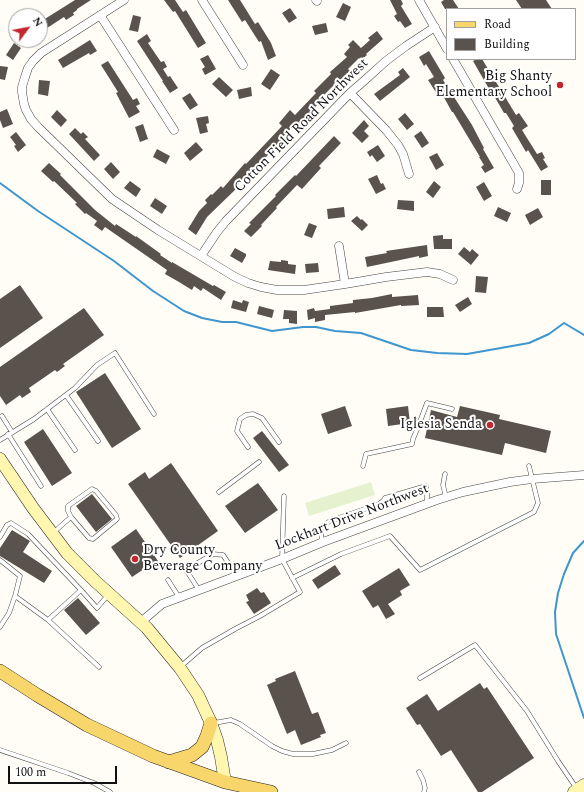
<!DOCTYPE html>
<html>
<head>
<meta charset="utf-8">
<style>
	body { margin:0 }
	#map { position:relative; width:584px; height:792px; overflow:hidden; background:#fffdf5; font-family:Spectral,serif }
	canvas { display:block }
	.legend { position:absolute; left:446px; top:8px; width:130px; height:52px; box-sizing:border-box; background:#fff; border:1px solid #a0a0a0; margin:0; padding:5px 7px; list-style:none; font-size:12px; color:#111 }
	.legend li { display:flex; align-items:center; gap:8px; height:20px }
	.legend b { width:20px; border:1px solid #a0a0a0 }
	.north { position:absolute; left:8px; top:8px; width:40px; height:40px; box-sizing:border-box; background:#fff; border:1px solid #a0a0a0; border-radius:50%; rotate:58deg; font-size:11px; font-weight:700; line-height:16px; text-align:center; color:#111 }
	.north::after { content:''; display:block; margin:auto; width:14px; height:18px; background:#c4262e; clip-path:polygon(50% 0,100% 100%,50% 72%,0 100%) }
	.scale { position:absolute; left:8px; top:766px; width:109px; height:18px; box-sizing:border-box; border:2px solid #111; border-top:0; padding-left:5px; font-size:12px; line-height:14px; white-space:nowrap; color:#111; -webkit-text-stroke:3px #fff; paint-order:stroke }
</style>
</head>
<body>
<div id="map">
<canvas width="584" height="792"></canvas>
<ul class="legend">
<li><b style="height:5px;background:#f9d66b"></b>Road</li>
<li><b style="height:11px;background:#5a524d"></b>Building</li>
</ul>
<div class="north">N</div>
<div class="scale">100 m</div>
</div>
<script>
const ctx = document.querySelector('canvas').getContext('2d');
ctx.lineJoin = 'round';
function fill(path, color) { ctx.fillStyle = color; ctx.fill(path, 'evenodd'); }
const poly = rows => new Path2D(rows.map(r => 'M' + r).join(''));
function strokePath(path, color, width, dash) { ctx.strokeStyle = color; ctx.lineWidth = width; ctx.lineCap = dash ? 'butt' : 'round'; ctx.setLineDash(dash || []); ctx.stroke(path); }
function label(font, color, halo, rows, align = 'center') {
  ctx.font = font + ' Spectral,serif'; ctx.lineWidth = 4; ctx.setLineDash([]); ctx.textBaseline = 'middle'; ctx.strokeStyle = halo; ctx.fillStyle = color; for (const [text, x, y, turn = 0] of rows) {
    ctx.save(); ctx.translate(x, y); ctx.rotate((+turn || 0) * Math.PI / 180); ctx.textAlign = isNaN(turn) ? turn : align; if (halo) ctx.strokeText(text, 0, 0); ctx.fillText(text, 0, 0); ctx.restore();
  }
}
fill(poly([
	[371,482,375,495,309,516,305,503]
]), '#e6f2cf');
strokePath(poly([
	[0,183,38,211,114,261,153,291,184,311,202,318,222,322,236,322,272,331,303,327,316,327,335,331,361,333,411,350,437,353,467,354,529,343,549,334,564,323,584,335],
	[584,541,573,553,564,574,558,593,555,612,556,634,584,718]
]), '#3f96cf', 2);
fill(poly([
	[75,0,91,0,77,9,77,10,73,13,74,15,66,20,64,17,44,30,40,23,40,22],
	[164,0,175,0,183,12,186,10,206,43,198,48,175,11,173,12],
	[228,0,240,0,255,24,258,22,271,43,276,56,268,60,261,41,259,42,245,20,242,22],
	[390,0,401,0,403,4,401,6,412,24,405,28,400,21,398,22,394,16,397,14],
	[444,0,453,0,459,9,445,9,441,2],
	[516,0,546,0,552,9,522,9],
	[343,3,351,7,345,21,336,17],
	[290,8,297,18,289,23,282,13],
	[133,15,141,17,138,32,129,30],
	[326,23,328,32,315,35,312,26],
	[377,31,383,39,366,54,367,55,361,60,359,58,348,69,350,71,339,81,338,81,315,104,317,105,296,127,294,125,282,138,283,138,258,166,256,165,236,187,237,188,207,217,196,235,188,229,199,211,207,203,205,200,211,194,212,195,221,186,223,188,245,163,246,164,266,143,282,126,279,123,290,110,295,115,316,93,314,91,331,74,330,72,347,57,344,54,350,47,348,45,353,40,361,48,370,40,368,38],
	[147,34,151,41,148,43,161,62,164,61,167,67,163,69,168,77,170,76,178,88,170,93,162,81,163,81,137,41],
	[90,40,97,51,90,55,89,53,63,68,58,60],
	[14,43,21,48,13,60,6,55],
	[429,51,445,78,443,80,472,125,484,148,483,149,494,168,485,173,481,167,484,165,479,157,480,157,453,112,452,112,441,92,437,94,428,80,434,77,426,64,424,66,419,57],
	[208,55,216,69,205,75,202,69,205,67,200,59],
	[477,59,482,59,516,115,519,113,528,126,522,130,537,154,542,152,545,158,543,159,548,167,541,171,528,150,526,152,512,128,514,126,506,113,504,113,493,94,492,94,473,61],
	[108,61,133,100,137,98,140,104,136,106,140,112,129,118,116,93,118,92,101,65],
	[0,66,8,67,5,80,0,79],
	[403,68,410,77,380,101,374,94,400,75,398,72],
	[271,69,280,75,270,90,261,84],
	[219,77,233,90,226,97,212,84],
	[39,80,50,81,48,96,38,94],
	[251,87,252,96,239,99,237,90],
	[190,93,198,105,190,110,182,98],
	[7,109,13,124,3,128,0,120,0,112],
	[57,110,67,120,61,127,51,117],
	[405,113,414,124,407,130,398,119],
	[208,116,209,123,206,124,208,132,200,134,196,118],
	[364,120,369,126,364,131,369,136,362,143,352,133],
	[143,124,148,139,140,142,135,127],
	[75,128,81,134,83,132,88,137,85,139,100,155,94,161,69,134],
	[421,131,429,143,422,148,414,136],
	[16,132,26,145,18,152,14,146,16,145,10,137],
	[334,136,341,143,319,166,321,168,302,189,297,185,276,207,277,208,261,225,262,226,251,237,244,231,251,224,249,223,276,196,275,195,295,175,296,176],
	[196,142,203,150,190,161,184,153],
	[378,145,385,156,377,162,372,155,370,157,367,152],
	[157,149,170,156,166,164,153,157],
	[437,153,444,165,436,170,429,157],
	[111,162,120,172,113,179,104,169],
	[49,163,61,174,60,175,95,210,115,226,116,224,136,237,136,236,161,254,160,255,172,263,172,262,213,286,214,285,226,292,221,300,203,288,201,291,194,286,192,290,179,282,165,274,167,270,105,227,102,231,94,225,97,221,86,213,85,214,75,204,77,203,54,181,53,182,41,171],
	[377,175,381,184,383,183,386,189,376,194,368,179],
	[541,180,551,180,551,195,541,195],
	[130,181,141,189,136,197,124,188],
	[434,181,441,187,433,198,426,192],
	[484,182,492,196,484,201,476,187],
	[155,198,167,206,162,214,150,206],
	[398,200,414,201,414,211,397,209],
	[344,207,345,217,328,219,327,209],
	[498,207,511,213,507,222,494,216],
	[538,208,543,217,530,225,525,215],
	[357,216,361,220,362,219,368,225,362,231,351,221],
	[309,223,317,226,312,238,304,235],
	[443,235,443,239,452,239,452,249,434,249,433,236],
	[427,245,428,256,419,258,419,256,405,259,367,267,365,257,387,253,386,251],
	[464,247,470,252,472,249,479,255,471,265,458,254],
	[235,248,246,254,246,256,242,263,230,256],
	[281,260,288,261,288,264,296,265,295,274,268,270,270,261,281,262],
	[318,263,319,272,306,273,305,264],
	[476,276,488,277,486,293,475,292],
	[20,285,43,318,0,348,0,299],
	[392,294,392,297,418,295,419,305,401,306,401,305,355,313,355,312,325,315,325,320,315,322,315,318,308,320,307,310,314,308,315,311,330,309,330,306,353,303,353,300,372,298],
	[468,297,472,304,460,312,455,305],
	[233,300,242,303,243,300,249,302,246,312,231,308],
	[259,306,274,310,272,318,257,314],
	[427,307,443,307,444,317,427,317],
	[84,308,104,335,63,364,65,366,57,372,55,370,29,388,31,392,22,398,20,395,6,405,0,396,0,367],
	[284,310,297,311,297,324,289,323,289,319,283,319],
	[105,373,141,429,112,448,76,392],
	[345,406,352,426,328,434,321,414],
	[408,406,410,423,388,426,386,409],
	[460,406,500,415,499,419,551,431,546,453,505,443,502,455,425,438,431,410,457,417],
	[43,429,72,473,52,486,24,442],
	[262,431,289,465,279,472,253,438],
	[171,463,218,531,180,558,128,484,145,472,149,479],
	[258,483,278,510,245,533,225,506],
	[92,494,112,519,96,532,76,506],
	[136,529,158,561,151,566,150,565,132,577,111,547],
	[12,530,30,541,23,552,52,571,44,583,0,556,0,548],
	[335,565,341,574,318,589,312,580],
	[399,568,410,585,400,591,402,595,388,604,395,614,386,619,378,605,373,608,362,591],
	[257,588,261,593,264,592,271,603,254,614,246,602,249,601,246,595],
	[78,598,100,623,86,635,64,610],
	[295,671,312,714,318,712,326,733,320,735,321,737,301,745,295,730,287,734,267,685,276,681,275,679],
	[480,683,484,689,487,687,534,758,482,792,478,792,451,750,441,756,420,724,417,725,406,708,427,694,438,711]
]), '#5a524d');
const lane = poly([
	[66,395,98,441],
	[47,409,75,450],
	[2,416,12,432],
	[8,434,41,486],
	[0,440,34,419,75,388,97,365,115,353,154,414],
	[248,447,237,431,240,419,246,415,253,414,262,418,279,442],
	[363,466,366,454,412,444,413,439,418,427,427,403,452,409],
	[445,474,443,485,446,497],
	[219,492,259,462],
	[54,532,71,517,89,538,93,539,117,519,116,515,96,491,92,489,68,506,68,511,71,517],
	[0,537,7,525,11,523,28,534,81,590],
	[322,542,321,533,321,529,324,525,330,521,379,504,384,500,385,498,426,486,427,494,427,503],
	[0,560,20,576,15,596],
	[292,578,341,554,390,536,420,570,534,512,538,503,529,466],
	[168,580,179,597],
	[199,590,186,570,213,554,223,555,237,576],
	[48,620,99,667],
	[0,627,9,613,15,596,48,620,81,590,97,608,108,595],
	[180,667,202,648,235,629,260,616,300,592,282,559,284,496],
	[420,678,475,645,527,711,558,761,577,789],
	[214,723,231,720,240,724,272,746,282,751,293,754,313,754,332,750,346,743],
	[0,750,68,773,94,783,110,792],
	[419,772,423,780,425,788,424,792]
]);
const street = poly([
	[124,0,41,53,33,61,28,68,25,77,22,87,22,92,24,104,26,110,31,119,38,127,112,199,158,230,235,277,248,283,261,287,277,290,304,290,345,284,386,277,427,272,440,274,453,280],
	[202,0,243,65],
	[316,0,317,1],
	[419,0,447,49],
	[100,15,174,130],
	[453,59,519,173,519,183,517,189],
	[350,93,386,130,398,145,403,154,409,174],
	[339,246,345,284],
	[201,256,217,232,226,221,350,93,365,80,386,61,406,46,435,27],
	[141,622,162,604,282,559,323,542,437,500,463,492,510,482,532,479,584,475]
]);
const secondary = poly([
	[0,459,33,508,67,553,95,581,147,628,180,668,198,695,211,723,217,740,221,757,225,782],
	[574,792,584,785]
]);
const primary = poly([
	[0,671,37,695,87,725,153,756,225,782,271,792],
	[169,762,192,755,202,747,207,736,211,723]
]);
strokePath(lane, '#444', 5);
strokePath(street, '#444', 9);
strokePath(secondary, '#333', 13);
strokePath(primary, '#222', 14);
strokePath(lane, '#fff', 4);
strokePath(street, '#fff', 8);
strokePath(secondary, '#fff6b0', 12);
strokePath(primary, '#f9d66b', 13);
for (const [x, y, r, color] of [
	[560,85,4,"#c4262e"],
	[490,425,4,"#c4262e"],
	[135,559,4,"#c4262e"]
]) { const dot = new Path2D(); dot.arc(x, y, r, 0, 2 * Math.PI); ctx.fillStyle = color; ctx.fill(dot); strokePath(dot, '#fff', 1.5); }
label('14px', '#111', '#fff', [
	["Big Shanty",552,77],
	["Elementary School",552,93],
	["Iglesia Senda",482,425],
	["Dry County",143,551,"left"],
	["Beverage Company",143,567,"left"]
], 'right');
label('14px', '#111', '#fff', [
	["Cotton Field Road Northwest",302,126,-45],
	["Lockhart Drive Northwest",352,518,-21]
]);
</script>
</body>
</html>
